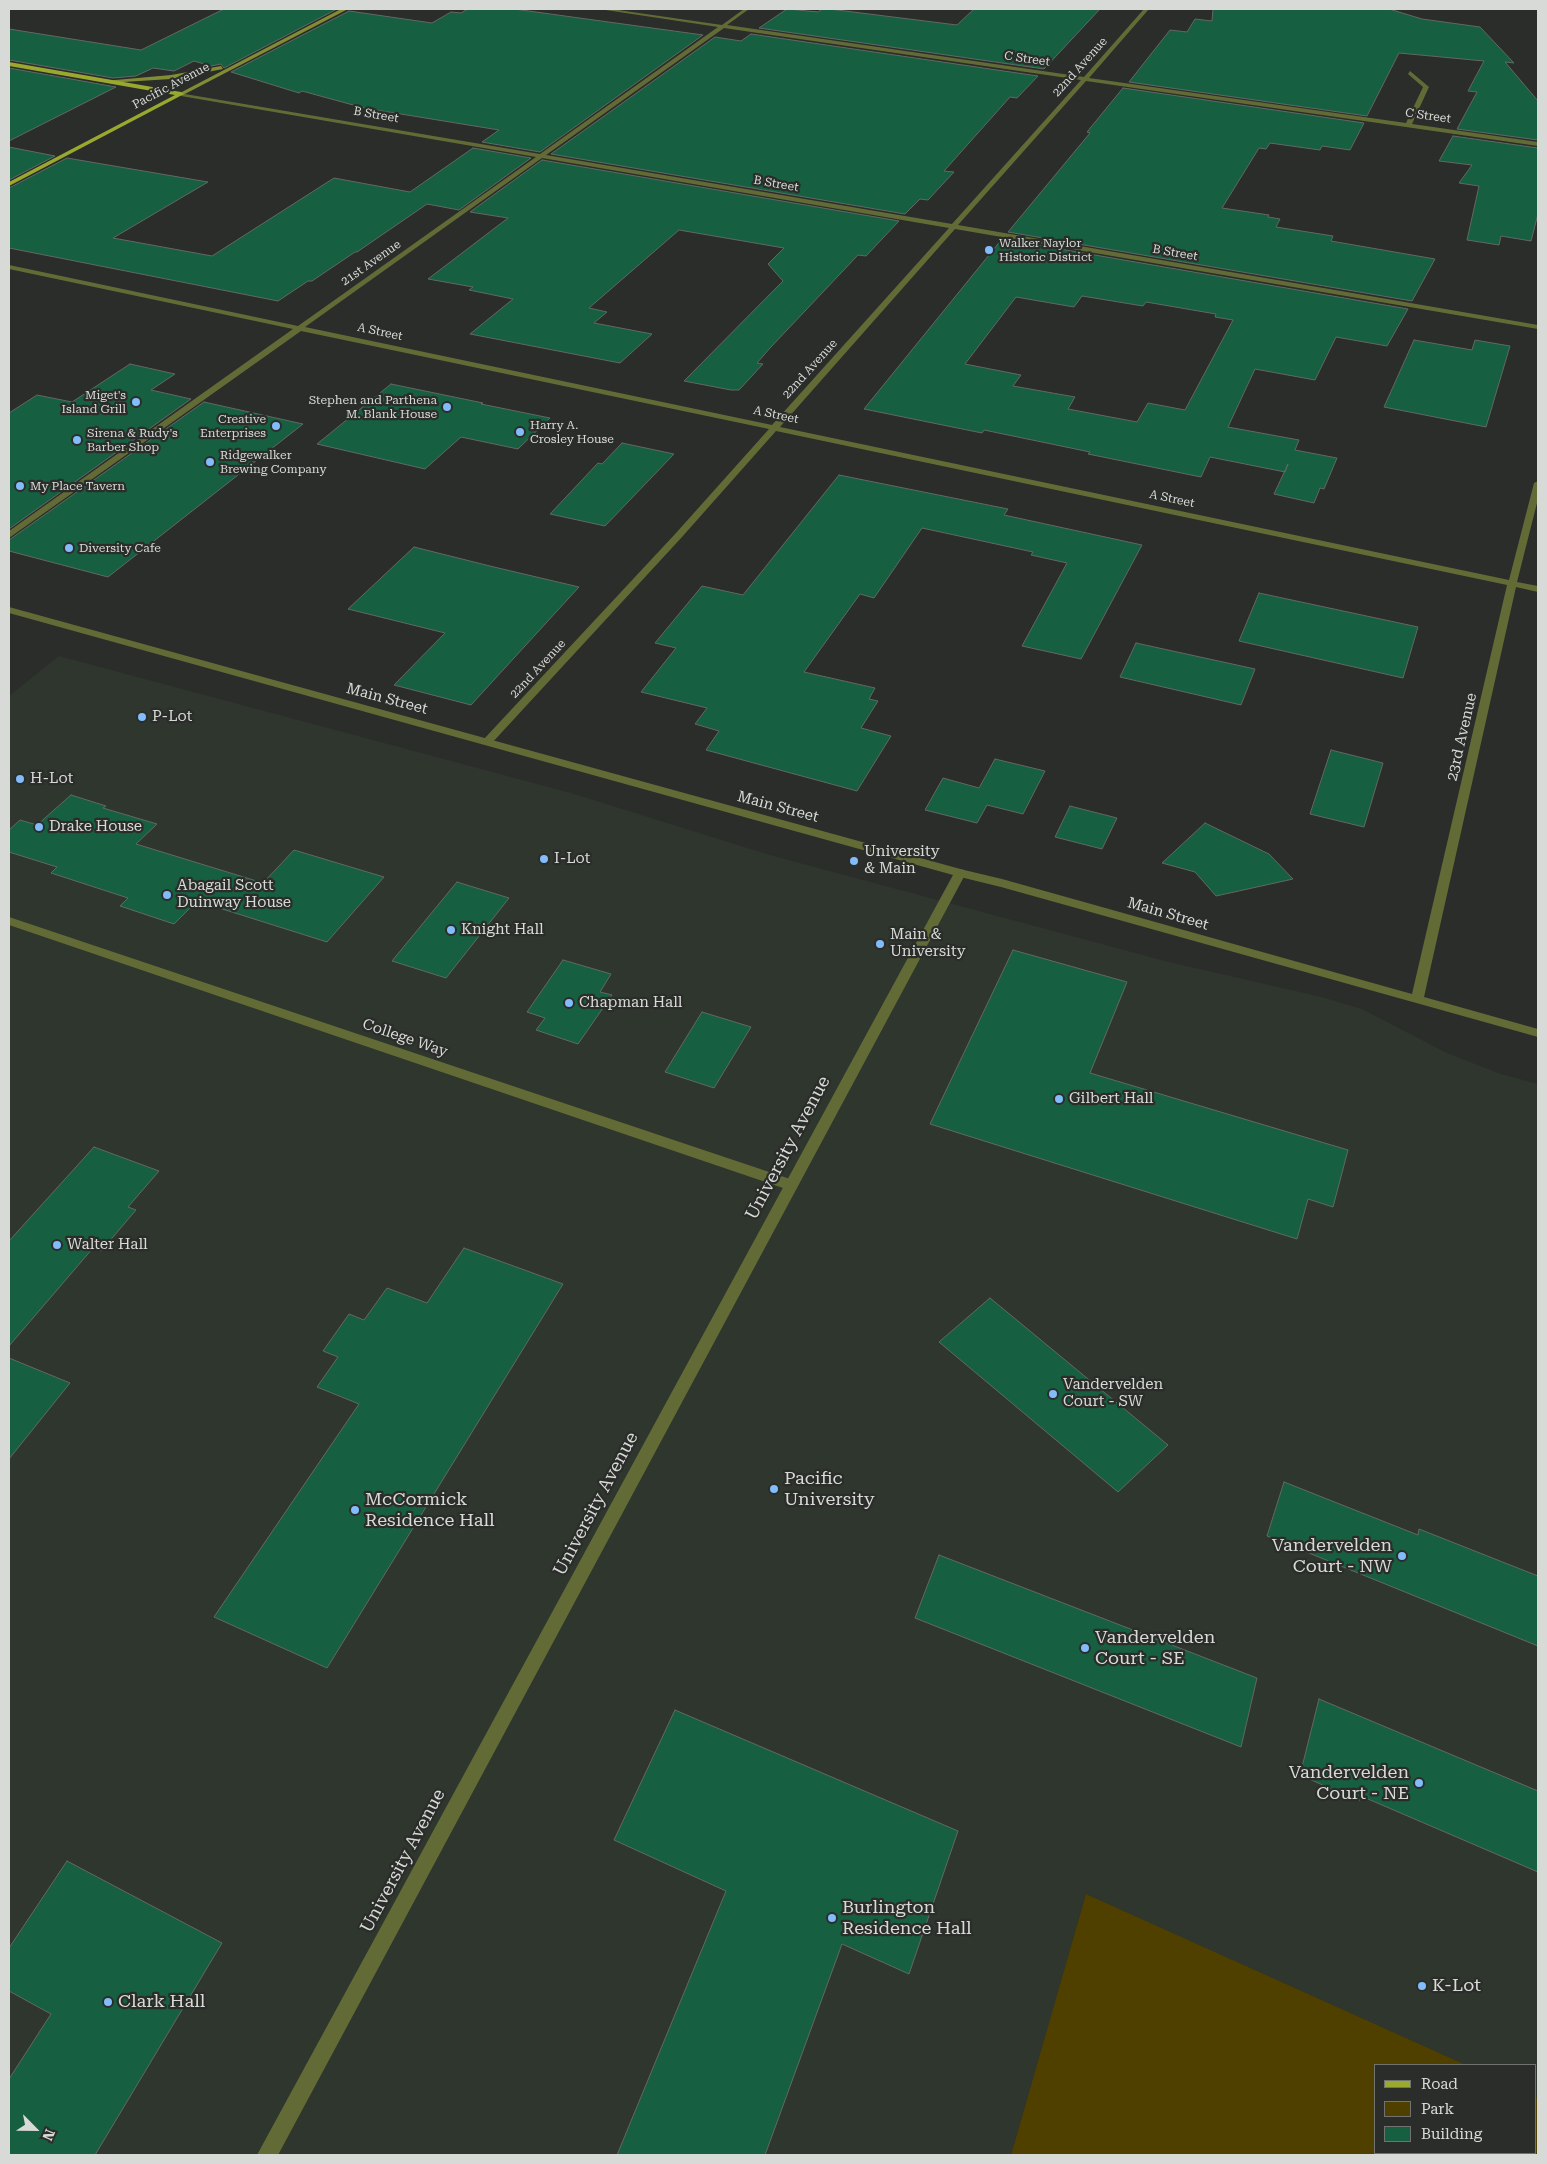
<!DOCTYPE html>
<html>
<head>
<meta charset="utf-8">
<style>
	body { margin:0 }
	#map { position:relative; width:1547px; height:2164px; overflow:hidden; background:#2a2d29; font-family:"Roboto Serif",serif }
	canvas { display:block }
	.frame { position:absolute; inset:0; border:10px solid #d8dad7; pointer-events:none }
	.legend { position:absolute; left:1374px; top:2064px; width:162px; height:90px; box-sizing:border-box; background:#2a2d29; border:1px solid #70726f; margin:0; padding:6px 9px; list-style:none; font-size:15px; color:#d8dad7 }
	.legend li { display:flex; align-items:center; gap:10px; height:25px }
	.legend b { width:25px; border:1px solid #70726f }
	.north { position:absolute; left:10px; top:2104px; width:50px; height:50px; -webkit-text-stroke:4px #2a2d29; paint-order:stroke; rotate:113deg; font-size:14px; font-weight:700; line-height:20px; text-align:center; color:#d8dad7 }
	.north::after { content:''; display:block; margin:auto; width:18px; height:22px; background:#d8dad7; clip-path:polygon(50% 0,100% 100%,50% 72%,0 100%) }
</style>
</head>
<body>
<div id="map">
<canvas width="1547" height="2164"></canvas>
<div class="frame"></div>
<ul class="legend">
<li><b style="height:6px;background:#99a82e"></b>Road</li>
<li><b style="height:14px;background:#4f4000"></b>Park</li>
<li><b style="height:14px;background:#165f41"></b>Building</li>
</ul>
<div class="north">N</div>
</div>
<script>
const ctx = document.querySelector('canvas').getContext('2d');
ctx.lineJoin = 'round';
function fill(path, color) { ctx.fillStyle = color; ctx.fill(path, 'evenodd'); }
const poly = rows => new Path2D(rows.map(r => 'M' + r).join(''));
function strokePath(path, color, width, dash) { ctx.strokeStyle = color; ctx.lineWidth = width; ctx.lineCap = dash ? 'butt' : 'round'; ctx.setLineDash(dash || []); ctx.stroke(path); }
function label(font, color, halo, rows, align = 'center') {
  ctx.font = font + ' "Roboto Serif",serif'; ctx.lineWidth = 4.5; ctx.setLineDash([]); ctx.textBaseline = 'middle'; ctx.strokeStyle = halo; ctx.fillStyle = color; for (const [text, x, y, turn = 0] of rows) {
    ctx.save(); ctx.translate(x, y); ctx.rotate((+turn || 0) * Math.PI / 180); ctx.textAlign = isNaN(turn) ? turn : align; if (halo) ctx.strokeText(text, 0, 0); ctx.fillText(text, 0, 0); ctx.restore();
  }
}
fill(poly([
	[59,656,571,793,770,855,1169,962,1322,997,1362,1009,1447,1053,1498,1073,1538,1084,1538,2098,1536,2097,1536,2065,1466,2065,1086,1894,1011,2155,9,2155,9,696]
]), '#2f362d');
fill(poly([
	[1086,1894,1466,2065,1376,2065,1376,2153,1536,2153,1536,2097,1538,2098,1538,2155,1011,2155]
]), '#4f4000');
const building = poly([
	[224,9,337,9,224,68,221,64,211,66,194,61,174,71,153,68,136,76,113,78,9,60,9,29,141,50,224,9],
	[468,9,514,9,703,35,540,152,482,142,499,130,364,108,302,91,299,93,231,72,349,11,432,23,451,12,461,13,468,9],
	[787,9,818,12,822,9,829,9,957,25,974,9,1100,9,1044,69,759,28,787,9],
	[1213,9,1389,9,1422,19,1480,27,1514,63,1505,62,1538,101,1538,140,1457,129,1477,92,1468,91,1484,61,1399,53,1367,116,1129,82,1170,30,1187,32,1195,19,1212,21,1213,9],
	[751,34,1038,76,1017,98,1010,97,944,171,954,172,928,200,920,199,905,214,551,154,715,37,741,41,751,34],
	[9,68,116,87,9,141,9,68],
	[1123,88,1364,123,1350,150,1322,146,1320,150,1270,143,1266,149,1259,148,1222,208,1269,215,1268,217,1280,219,1276,227,1333,236,1331,241,1435,259,1412,301,1008,232,1090,133,1087,132,1123,88],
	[1453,136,1538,148,1538,214,1531,241,1501,236,1499,245,1467,240,1479,186,1459,183,1472,165,1439,161,1453,136],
	[9,147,55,156,9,180,9,147],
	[473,148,531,158,459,210,427,204,357,252,355,252,312,281,308,281,278,301,9,248,9,188,67,158,208,182,113,238,212,256,334,178,410,192,473,148],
	[542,160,899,221,866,256,858,255,770,348,757,363,763,364,739,390,731,390,684,381,783,281,768,264,784,248,679,230,589,308,607,312,594,323,652,334,620,363,470,334,513,299,469,290,473,287,428,279,508,218,470,212,542,160],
	[1002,239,1408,309,1387,346,1336,337,1315,380,1255,369,1228,427,1299,440,1295,450,1337,458,1324,489,1320,488,1314,503,1274,494,1288,464,1285,472,1210,457,1201,477,1088,454,1090,452,984,430,982,433,864,409,1002,239],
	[1082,296,1143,306,1146,302,1216,314,1215,317,1233,320,1185,410,1148,403,1137,422,1068,409,1075,397,1013,386,1021,375,965,364,1016,297,1074,307,1082,296],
	[1414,340,1472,350,1475,340,1510,346,1486,427,1384,407,1414,340],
	[130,364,175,374,151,390,191,399,9,529,9,413,37,395,72,402,130,364],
	[391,384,483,403,481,404,550,418,518,449,461,437,425,469,317,444,391,384],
	[204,402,303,424,108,577,9,551,9,540,204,402],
	[622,443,674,454,605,526,550,514,598,463,602,464,622,443],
	[839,475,1008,509,1004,515,1142,545,1081,659,1022,646,1067,563,1031,555,1033,552,922,528,874,598,860,594,804,672,875,688,869,699,878,701,861,728,891,736,857,791,706,750,719,731,695,724,707,708,641,692,676,648,655,643,702,586,743,595,839,475],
	[414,547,494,567,579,587,471,705,394,685,445,633,348,609,414,547],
	[1259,593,1418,627,1403,678,1239,641,1259,593],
	[1136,643,1255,669,1241,705,1120,677,1136,643],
	[1331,750,1383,763,1364,827,1310,814,1331,750],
	[995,759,1045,771,1023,814,987,805,977,823,925,810,943,778,979,788,995,759],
	[71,795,106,806,103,808,157,824,136,844,263,883,294,850,384,877,327,942,197,901,174,924,120,906,128,898,51,873,57,867,9,852,9,830,20,820,37,825,71,795],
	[1070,806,1117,818,1102,849,1055,837,1070,806],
	[1205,823,1269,854,1293,879,1216,896,1195,872,1162,863,1205,823],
	[457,882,509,898,446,978,392,961,457,882],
	[1013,950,1127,982,1090,1073,1348,1150,1333,1207,1308,1199,1297,1239,930,1124,1013,950],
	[563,960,611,974,600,992,612,995,578,1044,536,1030,545,1018,527,1012,563,960],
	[702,1012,751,1027,714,1088,665,1072,702,1012],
	[94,1147,159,1171,128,1207,136,1210,101,1251,93,1248,9,1346,9,1241,94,1147],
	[464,1248,563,1284,327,1668,214,1617,359,1404,317,1387,338,1357,323,1351,349,1314,364,1320,387,1288,427,1303,464,1248],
	[990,1298,1168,1445,1118,1492,939,1342,990,1298],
	[9,1358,70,1383,9,1459,9,1358],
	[1284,1482,1418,1535,1419,1529,1538,1576,1538,1646,1267,1536,1284,1482],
	[939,1555,1257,1678,1241,1747,915,1618,939,1555],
	[1319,1699,1538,1791,1538,1872,1361,1796,1359,1801,1300,1775,1319,1699],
	[675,1710,958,1831,909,1974,842,1944,765,2155,617,2155,726,1891,614,1840,675,1710],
	[67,1861,222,1943,95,2155,9,2155,9,2079,51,2014,9,1991,9,1948,67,1861]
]);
fill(building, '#165f41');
strokePath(building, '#636865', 1);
fill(poly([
	[599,9,611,9,722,25,744,9,749,9,727,25,1084,77,1144,9,1149,9,1089,78,1406,123,1423,87,1408,74,1410,71,1429,87,1412,124,1538,142,1538,146,1086,81,958,225,1538,325,1538,329,955,229,780,427,1509,580,1534,483,1538,481,1538,499,1517,582,1538,586,1538,592,1516,587,1424,997,1538,1029,1538,1037,1001,887,956,876,954,873,960,869,1002,879,1412,994,1507,585,776,431,682,537,491,744,487,745,482,742,483,740,676,533,769,429,301,331,9,538,9,531,293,329,9,269,9,265,298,326,536,157,181,96,179,93,540,154,718,27,599,9],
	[724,28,1081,80,952,224,546,155,724,28],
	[542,158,949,228,772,425,305,327,542,158],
	[9,917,796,1181,798,1185,796,1189,791,1190,786,1189,9,925,9,917]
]), '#626b36');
fill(poly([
	[9,607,964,870,966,873,278,2155,257,2155,953,875,9,613,9,607]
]), '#626b36');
fill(poly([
	[341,9,348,9,183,95,178,94,341,9],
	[221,66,223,69,171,79,107,83,104,81,171,75,221,66]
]), '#818d34');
fill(poly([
	[9,62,181,92,184,94,9,186,9,182,175,95,9,66,9,62]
]), '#99a82e');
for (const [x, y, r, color] of [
	[989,250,5,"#82bcfa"],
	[136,402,5,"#82bcfa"],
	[447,407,5,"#82bcfa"],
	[276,426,5,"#82bcfa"],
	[520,432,5,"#82bcfa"],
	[77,440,5,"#82bcfa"],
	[210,462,5,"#82bcfa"],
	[20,486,5,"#82bcfa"],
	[69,548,5,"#82bcfa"],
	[142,717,5,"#82bcfa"],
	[20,779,5,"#82bcfa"],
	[39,827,5,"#82bcfa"],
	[544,859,5,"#82bcfa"],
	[854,861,5,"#82bcfa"],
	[167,895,5,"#82bcfa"],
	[451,930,5,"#82bcfa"],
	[880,944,5,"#82bcfa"],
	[569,1003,5,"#82bcfa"],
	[1059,1099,5,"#82bcfa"],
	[57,1245,5,"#82bcfa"],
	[1053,1394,5,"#82bcfa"],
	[774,1489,5,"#82bcfa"],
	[355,1510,5,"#82bcfa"],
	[1402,1556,5,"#82bcfa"],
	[1085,1648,5,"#82bcfa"],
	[1419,1783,5,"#82bcfa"],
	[832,1918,5,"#82bcfa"],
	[1422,1986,5,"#82bcfa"],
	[108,2002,5,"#82bcfa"]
]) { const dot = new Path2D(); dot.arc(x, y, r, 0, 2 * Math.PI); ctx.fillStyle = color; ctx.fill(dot); strokePath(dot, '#2a2d29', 2); }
label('12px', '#d8dad7', '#2a2d29', [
	["C Street",1027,59,8],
	["22nd Avenue",1080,67,-48],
	["Pacific Avenue",171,86,-28],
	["B Street",376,115,10],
	["C Street",1428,116,8],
	["B Street",776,184,10],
	["B Street",1175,253,10],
	["21st Avenue",371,263,-35],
	["A Street",380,332,12],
	["22nd Avenue",810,369,-48],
	["A Street",776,415,12],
	["A Street",1172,499,12],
	["22nd Avenue",538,669,-47]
]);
label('12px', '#d8dad7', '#2a2d29', [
	["Walker Naylor",999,243],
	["Historic District",999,257],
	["Miget's",126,395,"right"],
	["Island Grill",126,409,"right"],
	["Stephen and Parthena",437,400,"right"],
	["M. Blank House",437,414,"right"],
	["Creative",266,419,"right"],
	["Enterprises",266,433,"right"],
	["Harry A.",530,425],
	["Crosley House",530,439],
	["Sirena & Rudy's",87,433],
	["Barber Shop",87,447],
	["Ridgewalker",220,455],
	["Brewing Company",220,469],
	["My Place Tavern",30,486],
	["Diversity Cafe",79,548]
], 'left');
label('15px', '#d8dad7', '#2a2d29', [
	["Main Street",387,699,15],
	["23rd Avenue",1462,737,-77],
	["Main Street",778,807,15],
	["Main Street",1168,914,16],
	["College Way",405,1038,19]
]);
label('15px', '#d8dad7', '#2a2d29', [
	["P-Lot",152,717],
	["H-Lot",30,779],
	["Drake House",49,827],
	["University",864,852],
	["& Main",864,869],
	["I-Lot",554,859],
	["Abagail Scott",177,886],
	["Duinway House",177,903],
	["Knight Hall",461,930],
	["Main &",890,935],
	["University",890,952],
	["Chapman Hall",579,1003],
	["Gilbert Hall",1069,1099],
	["Walter Hall",67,1245],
	["Vandervelden",1063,1385],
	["Court - SW",1063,1402]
], 'left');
label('18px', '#d8dad7', '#2a2d29', [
	["University Avenue",788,1148,-62],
	["University Avenue",596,1504,-62],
	["University Avenue",403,1861,-62]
]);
label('18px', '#d8dad7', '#2a2d29', [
	["Pacific",784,1479],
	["University",784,1500],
	["McCormick",365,1500],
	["Residence Hall",365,1521],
	["Vandervelden",1392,1546,"right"],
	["Court - NW",1392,1567,"right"],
	["Vandervelden",1095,1638],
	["Court - SE",1095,1659],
	["Vandervelden",1409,1773,"right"],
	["Court - NE",1409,1794,"right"],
	["Burlington",842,1908],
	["Residence Hall",842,1929],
	["K-Lot",1432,1986],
	["Clark Hall",118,2002]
], 'left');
</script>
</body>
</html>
